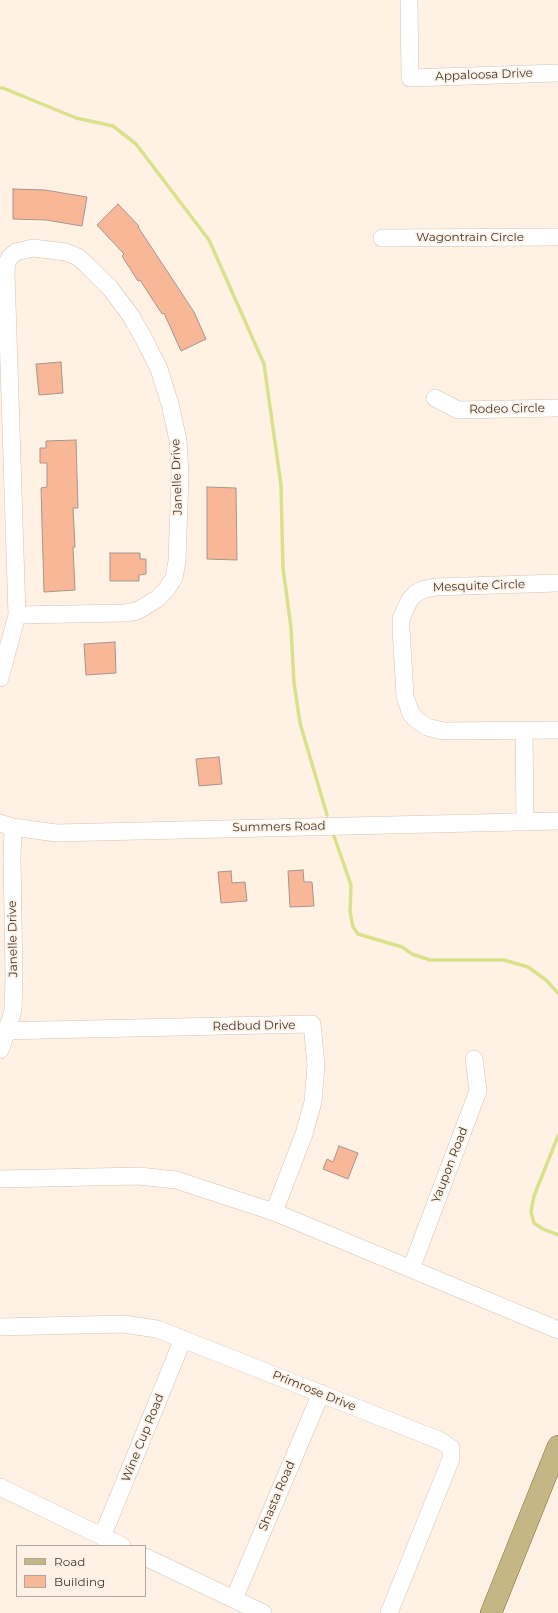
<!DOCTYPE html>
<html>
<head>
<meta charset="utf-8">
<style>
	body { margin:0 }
	#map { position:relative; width:558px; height:1613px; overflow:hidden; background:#fff2e5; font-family:Montserrat,sans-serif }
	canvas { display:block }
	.legend { position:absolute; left:16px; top:1545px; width:130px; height:52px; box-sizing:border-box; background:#fff2e5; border:1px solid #b1a79d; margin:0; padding:5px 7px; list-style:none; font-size:12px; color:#3d3731 }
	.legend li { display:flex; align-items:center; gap:8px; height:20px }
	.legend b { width:20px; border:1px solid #b1a79d }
</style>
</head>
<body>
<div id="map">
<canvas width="558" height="1613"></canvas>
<ul class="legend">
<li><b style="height:5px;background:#c5b685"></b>Road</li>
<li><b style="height:11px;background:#f8b898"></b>Building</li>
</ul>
</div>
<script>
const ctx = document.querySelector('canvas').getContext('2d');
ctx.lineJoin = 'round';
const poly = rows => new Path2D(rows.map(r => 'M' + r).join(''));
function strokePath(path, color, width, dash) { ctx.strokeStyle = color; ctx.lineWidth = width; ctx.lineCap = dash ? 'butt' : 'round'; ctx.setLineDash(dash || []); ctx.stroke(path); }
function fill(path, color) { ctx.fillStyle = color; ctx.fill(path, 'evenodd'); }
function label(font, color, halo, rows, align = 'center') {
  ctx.font = font + ' Montserrat,sans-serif'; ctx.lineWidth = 3.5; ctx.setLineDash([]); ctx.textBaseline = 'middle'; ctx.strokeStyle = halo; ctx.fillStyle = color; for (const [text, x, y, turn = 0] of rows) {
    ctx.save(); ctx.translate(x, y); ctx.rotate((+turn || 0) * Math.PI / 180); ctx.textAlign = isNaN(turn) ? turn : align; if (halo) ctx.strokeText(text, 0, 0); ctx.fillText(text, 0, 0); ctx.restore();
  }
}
strokePath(poly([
	[0,88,3,88,76,118,113,126,136,144,209,240,264,364,281,485,283,568,291,628,294,683,300,723,327,815],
	[334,836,351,885,350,912,353,927,358,934,402,947,412,954,430,960,504,960,528,967,546,980,558,993],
	[558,1136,534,1196,531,1212,534,1223,543,1229,558,1235]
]), '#dae18b', 3.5);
const building = poly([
	[13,189,45,190,87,197,82,226,46,220,13,219,13,189],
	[118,204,139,226,138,227,194,312,206,339,181,351,164,313,162,314,140,280,138,281,122,256,124,254,97,225,118,204],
	[61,362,63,393,39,395,36,364,61,362],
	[76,440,78,508,73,508,75,547,73,547,75,590,44,592,41,488,47,487,47,463,40,463,40,448,46,448,46,441,76,440],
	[207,487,236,488,237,560,207,559,207,487],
	[110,553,140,553,140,559,146,559,146,574,139,575,139,581,110,581,110,553],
	[115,642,116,673,86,675,84,644,115,642],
	[219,757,222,784,199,786,196,759,219,757],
	[303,870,304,882,312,882,314,906,290,907,288,871,303,870],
	[231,871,232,883,245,882,247,901,221,903,218,872,231,871],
	[339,1146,358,1153,348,1179,323,1169,327,1159,333,1162,339,1146]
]);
fill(building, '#f8b898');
strokePath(building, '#a8948b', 1);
const minor = poly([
	[409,0,410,78,558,73],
	[382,238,558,237],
	[435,398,458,410,558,408],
	[558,583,435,587,422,590,415,594,409,601,401,619,401,628,405,696,411,714,417,720,427,727,443,731,558,730],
	[0,678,17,615,6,272,7,263,10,257,16,252,33,248,66,252,78,257,87,265,110,288,131,316,145,341,159,369,170,404,178,440,180,475,177,561,174,578,166,590,157,599,137,611,125,613,17,615],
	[524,731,525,822],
	[0,823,13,827,56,833,558,821],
	[0,1031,312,1024,316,1065,313,1102,304,1134,274,1212],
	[0,1050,7,1031,13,1010,14,977,12,858,13,827],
	[0,1179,139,1176,176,1180,274,1212,558,1330],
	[411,1269,478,1091,474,1059],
	[0,1327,123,1324,157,1329,441,1441,451,1448,451,1459,389,1613],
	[0,1487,122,1546],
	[102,1537,183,1339],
	[145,1557,263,1613],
	[234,1599,321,1393]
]);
const major = poly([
	[491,1613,558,1446]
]);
strokePath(minor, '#d2c3b3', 18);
strokePath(major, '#7d6a33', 22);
strokePath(minor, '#fff', 17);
strokePath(major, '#c5b685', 21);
label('12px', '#3d3731', '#fff2e5', [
	["Appaloosa Drive",484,75,-2],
	["Wagontrain Circle",470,237],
	["Rodeo Circle",507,409,-1],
	["Janelle Drive",177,477,-92],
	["Mesquite Circle",479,586,-2],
	["Summers Road",279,827,-1],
	["Janelle Drive",13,939,-91],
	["Redbud Drive",254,1026,-1],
	["Yaupon Road",450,1165,-69],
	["Primrose Drive",314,1391,22],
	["Wine Cup Road",143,1438,-68],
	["Shasta Road",277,1496,-67]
]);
</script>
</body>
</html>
